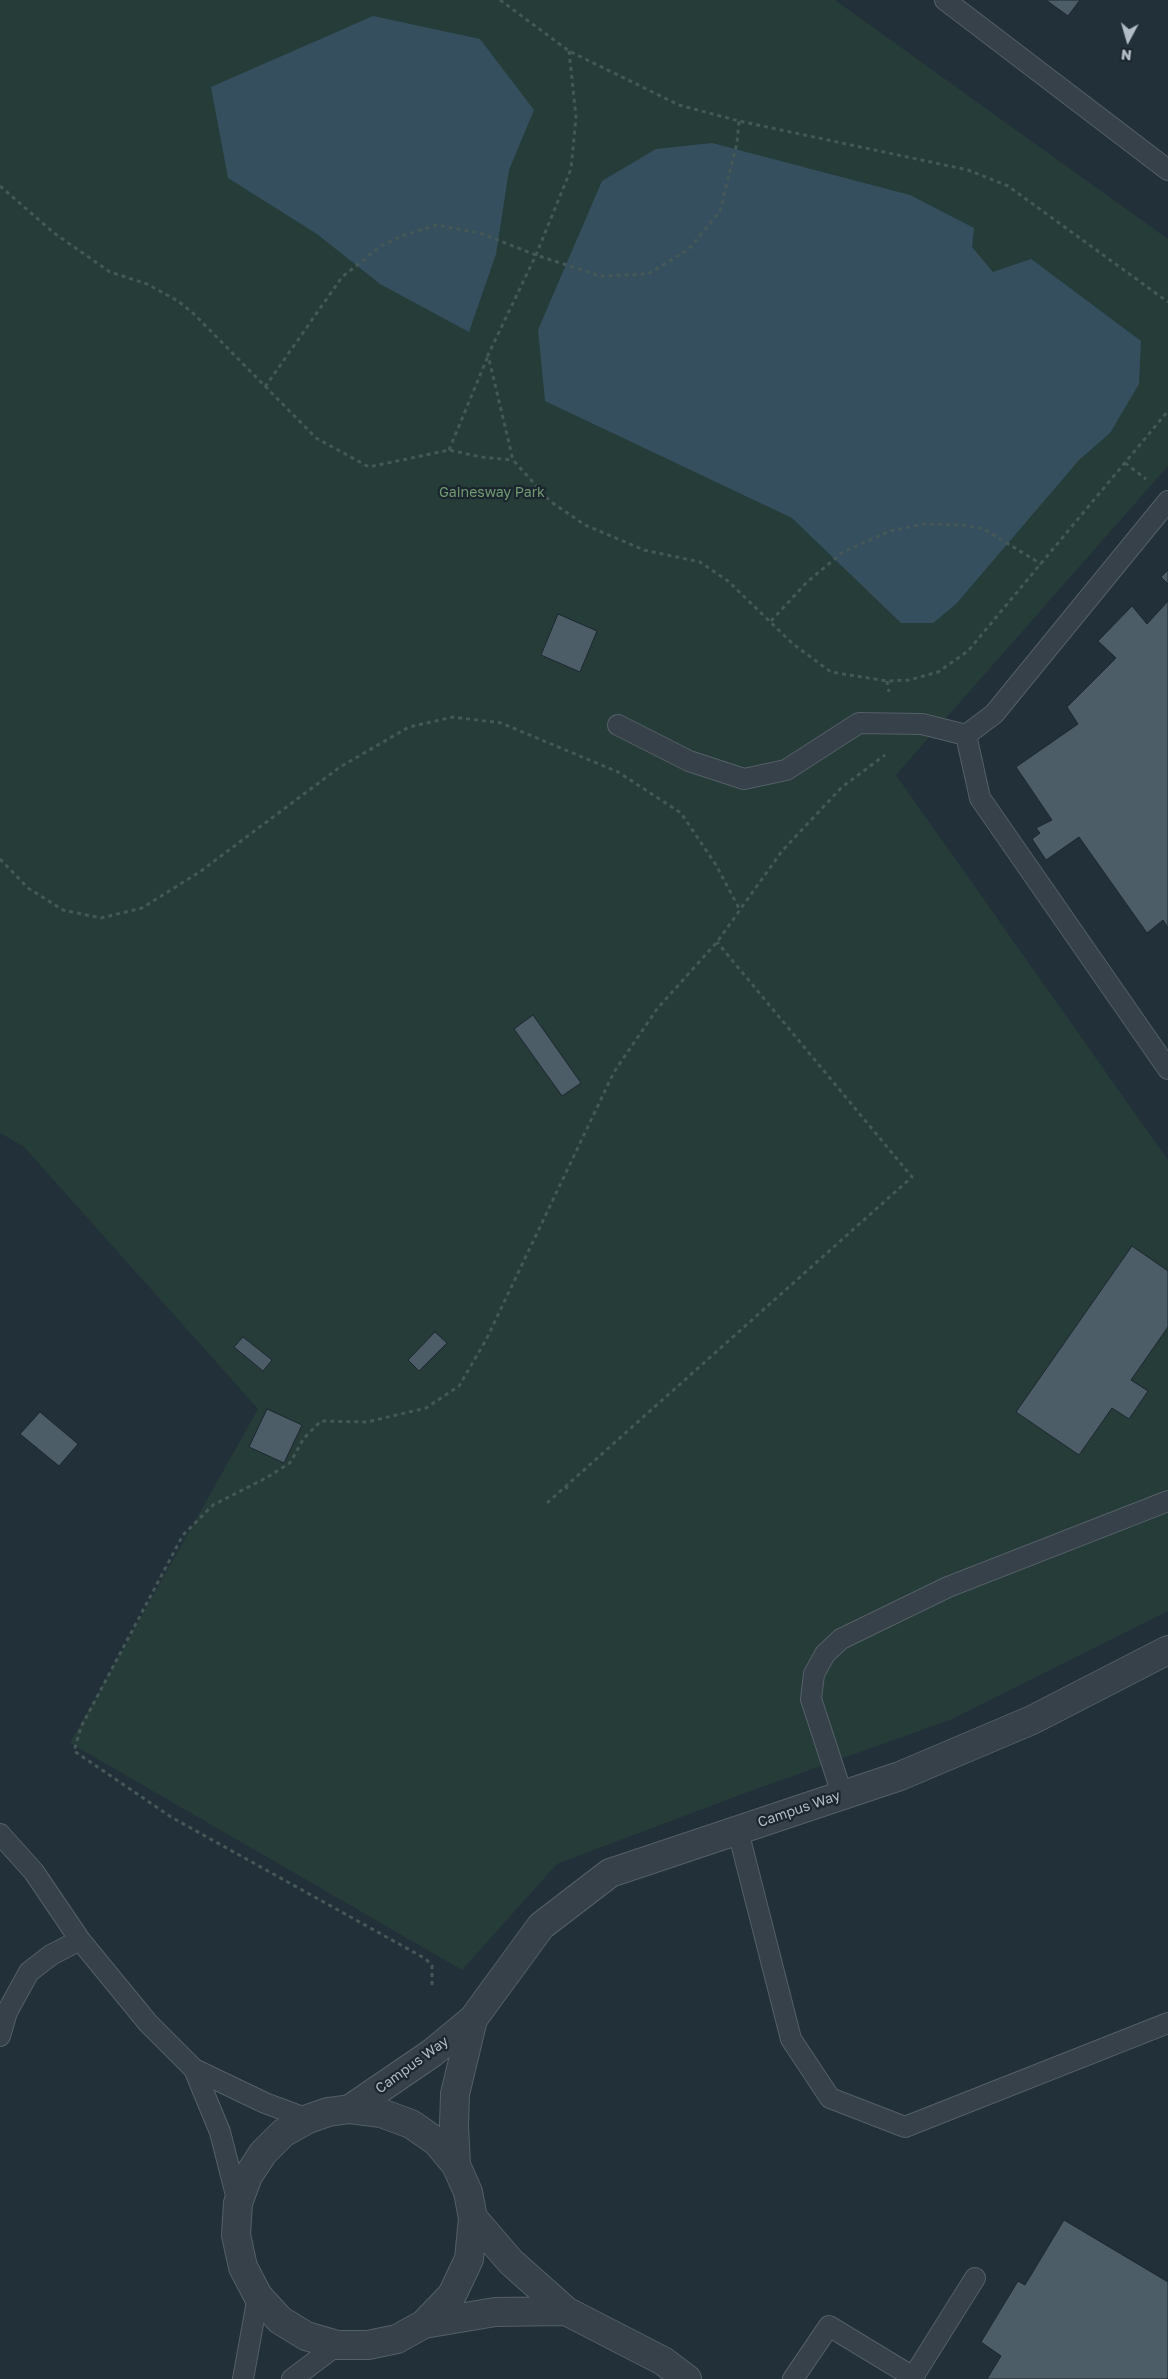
<!DOCTYPE html>
<html>
<head>
<meta charset="utf-8">
<style>
	body { margin:0 }
	#map { position:relative; width:1168px; height:2379px; overflow:hidden; background:#223039; font-family:"Golos Text",sans-serif }
	canvas { display:block }
	.north { position:absolute; left:1103px; top:15px; width:50px; height:50px; -webkit-text-stroke:4px #1b262e; paint-order:stroke; rotate:186deg; font-size:14px; font-weight:700; line-height:20px; text-align:center; color:#b1bcc5 }
	.north::after { content:''; display:block; margin:auto; width:18px; height:22px; background:#b1bcc5; clip-path:polygon(50% 0,100% 100%,50% 72%,0 100%) }
</style>
</head>
<body>
<div id="map">
<canvas width="1168" height="2379"></canvas>
<div class="north">N</div>
</div>
<script>
const ctx = document.querySelector('canvas').getContext('2d');
ctx.lineJoin = 'round';
function fill(path, color) { ctx.fillStyle = color; ctx.fill(path, 'evenodd'); }
const poly = rows => new Path2D(rows.map(r => 'M' + r).join(''));
function strokePath(path, color, width, dash) { ctx.strokeStyle = color; ctx.lineWidth = width; ctx.lineCap = dash ? 'butt' : 'round'; ctx.setLineDash(dash || []); ctx.stroke(path); }
function label(font, color, halo, rows, align = 'center') {
  ctx.font = font + ' "Golos Text",sans-serif'; ctx.lineWidth = 4.5; ctx.setLineDash([]); ctx.textBaseline = 'middle'; ctx.strokeStyle = halo; ctx.fillStyle = color; for (const [text, x, y, turn = 0] of rows) {
    ctx.save(); ctx.translate(x, y); ctx.rotate((+turn || 0) * Math.PI / 180); ctx.textAlign = isNaN(turn) ? turn : align; if (halo) ctx.strokeText(text, 0, 0); ctx.fillText(text, 0, 0); ctx.restore();
  }
}
fill(poly([
	[0,0,835,0,1168,239,1168,466,896,775,1168,1160,1168,1611,950,1720,745,1793,557,1864,462,1970,70,1743,258,1409,24,1147,0,1133]
]), '#253c39');
fill(poly([
	[373,16,480,39,534,110,509,170,496,254,469,332,380,284,317,234,228,178,211,87],
	[712,143,910,195,974,228,972,247,993,272,1031,259,1141,341,1139,384,1110,433,1079,460,956,604,933,623,901,623,792,518,545,401,538,330,602,181,656,149]
]), '#364f5f');
const building = poly([
	[1046,0,1080,0,1068,16,1046,0],
	[1168,570,1168,584,1161,577,1168,570],
	[1168,601,1168,928,1163,920,1147,933,1079,837,1046,860,1032,839,1040,833,1036,828,1052,820,1016,767,1078,724,1067,707,1116,658,1098,641,1132,606,1147,624,1168,601],
	[558,614,597,631,580,672,541,655,558,614],
	[533,1015,581,1083,562,1096,514,1029,533,1015],
	[1132,1246,1168,1271,1168,1327,1131,1380,1148,1391,1129,1419,1112,1408,1079,1455,1016,1412,1132,1246],
	[435,1332,447,1343,419,1371,408,1360,435,1332],
	[243,1337,272,1360,263,1371,234,1347,243,1337],
	[267,1409,302,1425,284,1463,249,1447,267,1409],
	[40,1412,78,1444,59,1466,20,1434,40,1412],
	[1064,2220,1168,2282,1168,2379,987,2379,1001,2356,981,2342,1018,2281,1025,2285,1064,2220]
]);
fill(building, '#4d5d67');
strokePath(building, '#1d2830', 1);
const service = poly([
	[945,0,1168,170],
	[1168,501,994,714,966,735,980,798,1168,1069],
	[618,725,689,761,744,779,786,770,859,723,922,724,966,735],
	[842,1794,811,1699,814,1674,825,1654,841,1639,948,1587,1168,1501],
	[738,1831,791,2039,830,2098,905,2127,1168,2023],
	[0,1834,34,1872,80,1940,148,2023,194,2069,265,2103,308,2119],
	[0,2036,7,2012,29,1972,51,1955,80,1940],
	[194,2069,220,2132,238,2203],
	[243,2379,258,2296],
	[292,2379,337,2345],
	[793,2379,829,2326,913,2377,975,2278]
]);
const minor = poly([
	[350,2109,432,2053,473,2019,541,1926,610,1873,900,1776,1032,1720,1168,1650],
	[456,2165,437,2142,411,2124,381,2113,350,2109,328,2112,308,2119,283,2133,263,2153,248,2176,238,2203,236,2235,243,2267,258,2296,280,2320,306,2336,337,2345,368,2345,397,2339,424,2324,452,2295,469,2259,473,2218,468,2192,456,2165,454,2125,455,2094,473,2019],
	[473,2218,511,2262,566,2311,663,2361,687,2379],
	[424,2324,495,2312,566,2311]
]);
strokePath(service, '#545f67', 22);
strokePath(minor, '#545f67', 30);
strokePath(poly([
	[500,0,569,51,679,105,739,121,968,170,1008,186,1168,302],
	[569,51,576,117,571,169,536,255,488,355,513,460,550,501,585,525,644,550,700,562,728,581,793,644,831,672,887,681,909,680,938,672,968,651,1168,411],
	[0,186,54,233,110,272,147,284,178,301,194,314,316,438,369,467,449,450,481,457,513,460],
	[265,387,342,277,381,246,402,236,436,225,480,233,536,255,600,276,648,274,689,249,720,211,737,143,739,121],
	[449,450,488,356],
	[1125,463,1146,479],
	[771,621,807,582,843,552,890,531,924,524,961,525,984,529,1041,564],
	[887,681,889,692],
	[0,859,28,888,63,910,101,918,142,908,201,871,340,767,409,727,453,717,501,723,618,772,681,813,716,865,740,910],
	[565,1486,569,1490],
	[547,1503,912,1177,717,942],
	[432,1985,432,1966,426,1959,171,1817,74,1751,81,1727,183,1535,213,1505,266,1478,290,1463,304,1438,321,1421,367,1422,426,1408,459,1386,486,1340,614,1072,657,1009,717,942,782,851,842,787,885,755]
]), '#445857', 3, [4, 4]);
strokePath(service, '#364149', 20);
strokePath(minor, '#364149', 28);
label('14px', '#709a72', '#1b262e', [
	["Gainesway Park",492,493]
]);
label('14px', '#b1bcc5', '#1b262e', [
	["Campus Way",799,1809,-19],
	["Campus Way",412,2065,-36]
]);
</script>
</body>
</html>
